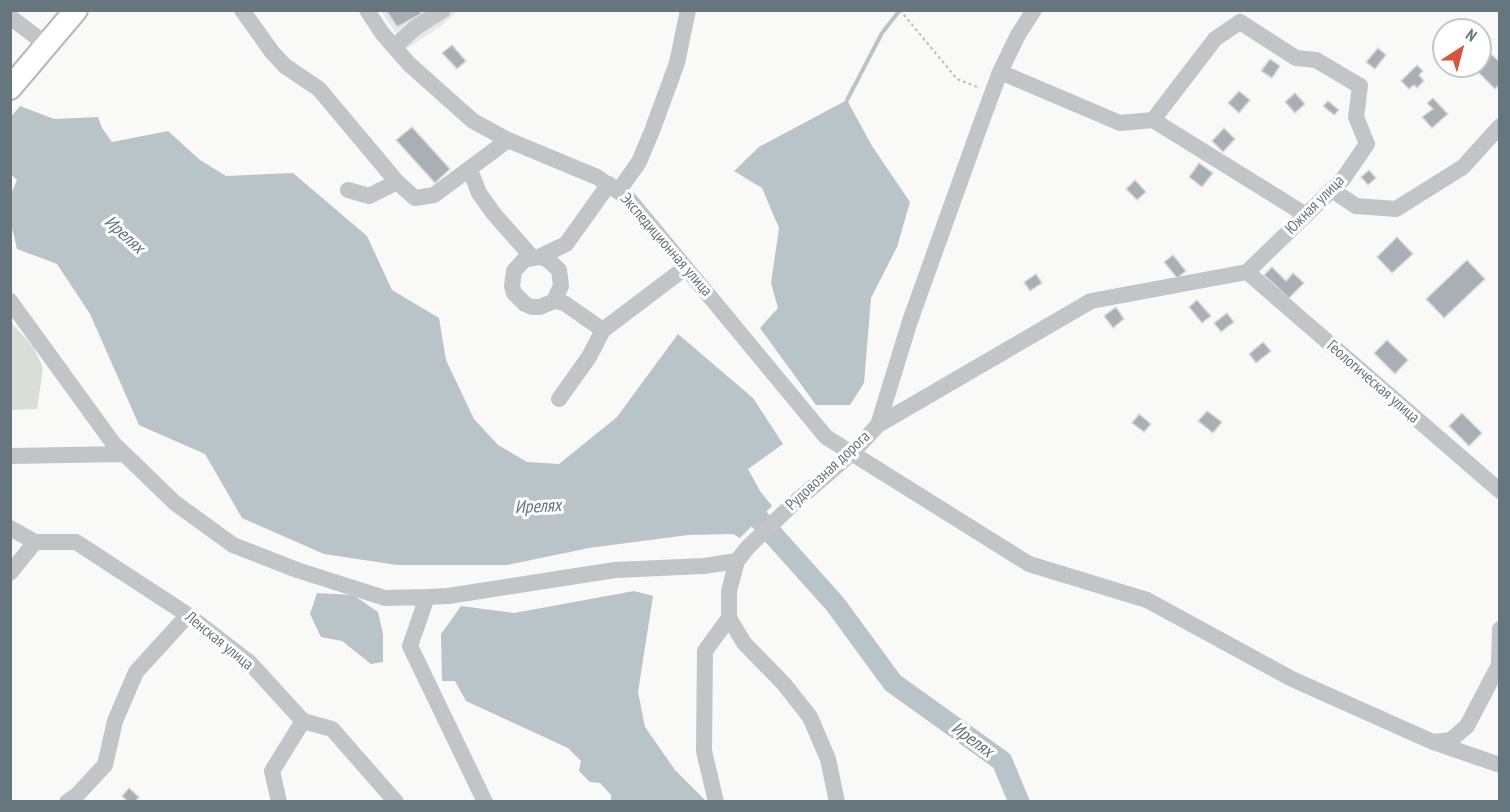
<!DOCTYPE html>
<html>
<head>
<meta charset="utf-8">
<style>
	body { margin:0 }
	#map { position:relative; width:1510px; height:812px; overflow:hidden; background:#f9f9f7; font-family:"PT Sans Narrow",sans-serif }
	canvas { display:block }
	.frame { position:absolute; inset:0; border:12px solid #66767f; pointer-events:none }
	.north { position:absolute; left:1432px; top:18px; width:60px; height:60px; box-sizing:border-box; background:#fff; border:2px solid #c2c8cc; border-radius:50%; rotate:36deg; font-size:16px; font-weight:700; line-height:24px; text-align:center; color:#66767f }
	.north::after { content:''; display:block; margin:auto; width:21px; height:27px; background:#d5563c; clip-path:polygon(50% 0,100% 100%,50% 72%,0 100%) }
</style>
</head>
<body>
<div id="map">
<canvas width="1510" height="812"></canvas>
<div class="frame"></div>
<div class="north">N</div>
</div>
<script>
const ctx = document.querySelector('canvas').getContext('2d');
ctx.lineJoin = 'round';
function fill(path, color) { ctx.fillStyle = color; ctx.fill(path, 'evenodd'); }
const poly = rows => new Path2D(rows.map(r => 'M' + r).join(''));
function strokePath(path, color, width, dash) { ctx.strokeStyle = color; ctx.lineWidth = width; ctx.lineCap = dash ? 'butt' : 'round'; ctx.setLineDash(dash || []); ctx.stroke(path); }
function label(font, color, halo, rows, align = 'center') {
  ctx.font = font + ' "PT Sans Narrow",sans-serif'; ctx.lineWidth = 6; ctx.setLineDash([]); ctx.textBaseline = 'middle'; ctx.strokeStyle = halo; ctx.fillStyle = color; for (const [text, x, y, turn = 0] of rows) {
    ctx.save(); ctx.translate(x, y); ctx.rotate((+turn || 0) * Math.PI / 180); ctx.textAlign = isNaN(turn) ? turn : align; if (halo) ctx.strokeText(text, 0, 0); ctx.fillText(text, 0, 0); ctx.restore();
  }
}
fill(poly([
	[381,11,458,11,441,26,406,49]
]), '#e7e8e7');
fill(poly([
	[10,321,34,348,43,368,37,409,11,410]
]), '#daded7');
fill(poly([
	[847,100,872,146,910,202,897,247,871,298,864,383,850,405,816,405,760,328,778,308,771,283,779,228,762,188,734,171,759,147],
	[20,106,54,119,98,117,102,128,112,142,168,131,200,160,226,176,293,173,367,236,392,290,439,318,446,360,474,419,498,445,527,462,559,464,617,417,678,334,753,398,783,444,748,469,760,491,772,506,740,538,733,534,688,535,589,548,507,565,397,565,324,554,242,518,205,454,139,425,90,314,57,264,17,249,10,219,11,194,17,180,11,174,10,118],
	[634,591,653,596,638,692,645,727,675,770,706,801,611,801,611,795,600,783,590,782,579,771,581,761,568,748,466,701,455,681,442,681,441,634,461,606,514,613],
	[317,593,353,595,378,612,383,634,383,662,371,664,342,641,321,637,310,614]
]), '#b8c4c7');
strokePath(poly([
	[847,100,882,33,900,10]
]), '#b8c4c7', 4);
strokePath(poly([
	[739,499,759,519,835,604,893,683,1002,761,1019,802]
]), '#b8c4c7', 21);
const building = poly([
	[386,10,420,10,421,14,397,27,386,10],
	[452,45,466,61,457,69,442,53,452,45],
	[1378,48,1386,55,1375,69,1366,62,1378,48],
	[1491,54,1500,62,1500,84,1495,89,1476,70,1491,54],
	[1270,59,1280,66,1272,78,1261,71,1270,59],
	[1417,65,1423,71,1419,75,1424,81,1417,88,1414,85,1409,89,1401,81,1417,65],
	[1239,91,1250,100,1239,113,1228,103,1239,91],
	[1295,93,1305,104,1295,113,1285,102,1295,93],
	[1433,98,1448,114,1432,128,1422,117,1433,109,1427,103,1433,98],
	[1328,101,1339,110,1334,115,1323,106,1328,101],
	[412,127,450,169,435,183,396,140,412,127],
	[1224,128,1235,139,1223,152,1212,141,1224,128],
	[1199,163,1213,173,1202,187,1189,177,1199,163],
	[1369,170,1376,178,1368,185,1361,177,1369,170],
	[1135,180,1146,192,1137,200,1126,189,1135,180],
	[1397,237,1413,254,1392,273,1377,257,1397,237],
	[1173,255,1186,271,1177,278,1164,262,1173,255],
	[1467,260,1485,279,1444,318,1426,299,1467,260],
	[1272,267,1286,281,1293,273,1304,283,1289,298,1264,275,1272,267],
	[1036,274,1042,283,1030,291,1024,282,1036,274],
	[1197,300,1211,316,1202,323,1189,307,1197,300],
	[1116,307,1124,319,1113,328,1104,316,1116,307],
	[1227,313,1234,322,1221,332,1214,323,1227,313],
	[1387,340,1408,360,1395,374,1374,353,1387,340],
	[1263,342,1271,351,1256,363,1249,354,1263,342],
	[1207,411,1222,422,1213,433,1198,421,1207,411],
	[1462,413,1482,433,1469,446,1449,426,1462,413],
	[1139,414,1151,424,1144,432,1132,423,1139,414],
	[129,788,139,797,135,802,128,802,122,796,129,788]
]);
fill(building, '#a9b0b5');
strokePath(building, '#dbdbd9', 1.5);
const major = poly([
	[10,88,76,10]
]);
strokePath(major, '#b4b9bc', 26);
strokePath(poly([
	[900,10,957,79,980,88]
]), '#bbbec0', 2, [3, 3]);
strokePath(poly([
	[242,10,272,52,285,66,319,89,397,182,415,198,434,195,508,140],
	[367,10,382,33,409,64,473,121,508,140,597,177,629,199,826,437,1029,564,1147,600,1292,679,1433,742,1500,765],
	[10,17,47,45],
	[394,47,415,28,443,10],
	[1153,120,1306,215],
	[470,170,479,193,494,214,532,257],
	[348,190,369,196,397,182],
	[619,190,639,162,652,131,677,63,688,10],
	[1332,190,1356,206,1396,209,1463,167,1500,126],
	[539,257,547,259,559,270,561,286,554,301,540,307,532,307,525,304,514,293,512,286,514,271,524,260,539,257,566,244,609,184],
	[1247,272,1500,491],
	[10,301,113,443,175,503,233,545,297,570,385,598,427,597,448,596,615,570,704,566,737,561],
	[554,301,564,303,603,330,685,268],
	[559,399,589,357,603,330],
	[878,425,1091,301,1247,272,1343,179,1367,144,1356,117,1360,86,1316,60,1296,58,1240,22,1215,39,1153,120,1120,123,1000,72],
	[10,456,124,454],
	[10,528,35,542,76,542,188,615,249,662,303,721,332,729,396,802],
	[10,573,35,542],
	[427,597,410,646,485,802],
	[1499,664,1500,629],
	[1434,742,1451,740,1467,726,1500,663],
	[67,802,77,795,105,765,115,721,136,672,188,615],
	[279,802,272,771,303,721],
	[716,802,704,751,705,651,729,618],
	[837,802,828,759,810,717,784,684,744,643,729,618,729,591,737,561,748,547,793,504,852,453,878,425,910,321,980,126,1000,72,1018,35,1034,10]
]), '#c1c5c8', 16);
strokePath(major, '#fff', 22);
label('16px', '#66767f', '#fff', [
	["Южная улица",1315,205,-45],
	["Экспедиционная улица",666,245,49],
	["Геологическая улица",1373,382,41],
	["Рудовозная дорога",828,471,-43],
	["Ленская улица",219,641,39]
]);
label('italic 18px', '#617579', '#fff', [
	["Ирелях",124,235,42],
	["Ирелях",538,507,-3],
	["Ирелях",972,740,36]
]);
</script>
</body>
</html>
